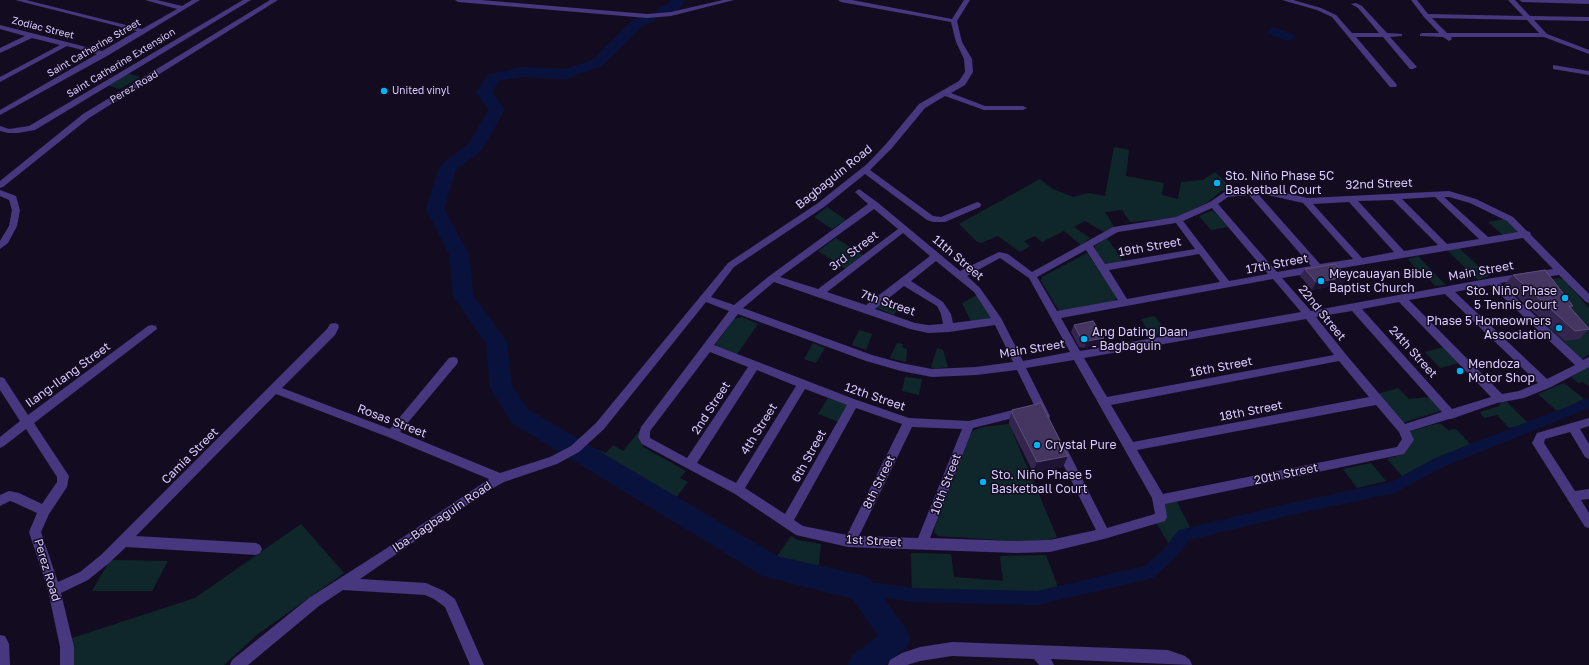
<!DOCTYPE html>
<html>
<head>
<meta charset="utf-8">
<style>
	body { margin:0 }
	canvas { display:block; background:#130c20 }
</style>
</head>
<body>
<canvas width="1589" height="665"></canvas>
<script>
const ctx = document.querySelector('canvas').getContext('2d');
ctx.lineJoin = 'round';
function fill(path, color) { ctx.fillStyle = color; ctx.fill(path, 'evenodd'); }
const poly = rows => new Path2D(rows.map(r => 'M' + r).join(''));
function strokePath(path, color, width, dash) { ctx.strokeStyle = color; ctx.lineWidth = width; ctx.lineCap = dash ? 'butt' : 'round'; ctx.setLineDash(dash || []); ctx.stroke(path); }
function label(font, color, halo, rows, align = 'center') {
  ctx.font = font + ' "Golos Text",sans-serif'; ctx.lineWidth = 3; ctx.setLineDash([]); ctx.textBaseline = 'middle'; ctx.strokeStyle = halo; ctx.fillStyle = color; for (const [text, x, y, turn = 0] of rows) {
    ctx.save(); ctx.translate(x, y); ctx.rotate((+turn || 0) * Math.PI / 180); ctx.textAlign = isNaN(turn) ? turn : align; if (halo) ctx.strokeText(text, 0, 0); ctx.fillText(text, 0, 0); ctx.restore();
  }
}
fill(poly([
	[127,73,140,77,120,89,106,85],
	[1114,147,1129,150,1126,176,1164,183,1162,195,1178,199,1181,182,1203,180,1215,172,1232,188,1221,191,1208,202,1176,218,1130,222,1122,210,1105,212,1113,225,1113,227,1104,232,1085,221,1074,227,1090,238,1081,245,1064,231,1042,242,1035,236,1024,241,1030,246,1020,252,998,236,981,243,976,241,959,224,1040,179,1053,189,1073,197,1088,193,1105,196],
	[827,207,846,220,832,229,814,217],
	[1213,210,1228,227,1211,230,1199,216],
	[1504,219,1517,229,1516,234,1503,235,1488,222],
	[836,238,864,256,846,269,818,251],
	[1107,238,1123,261,1105,264,1095,250,1095,246],
	[1459,248,1489,276,1478,280,1447,250],
	[1087,253,1117,297,1115,301,1059,311,1041,281,1042,277],
	[1418,256,1430,269,1446,285,1435,286,1423,272,1419,273,1408,259],
	[1559,278,1565,280,1589,308,1589,354,1581,360,1539,318,1563,316,1536,281],
	[977,295,992,318,971,321,962,303],
	[887,301,898,309,894,315,876,308],
	[1154,316,1157,319,1167,333,1151,336,1141,319],
	[742,317,758,324,737,354,715,345,734,319],
	[859,330,872,334,866,350,852,345],
	[813,343,825,348,816,363,804,359],
	[897,343,903,344,902,347,907,349,906,362,890,358],
	[1444,347,1459,363,1440,368,1425,352],
	[937,348,943,350,948,367,934,369,931,367],
	[1589,366,1589,386,1583,382,1578,383,1571,377],
	[905,377,922,379,919,395,902,391],
	[1564,383,1584,399,1558,412,1538,394],
	[1398,388,1409,399,1430,397,1443,410,1402,423,1377,394],
	[828,398,849,405,839,422,818,414],
	[1506,401,1528,423,1509,428,1497,415,1484,418,1480,412,1499,406,1501,402],
	[1440,423,1449,431,1453,429,1456,429,1472,446,1403,477,1387,459,1403,454,1412,442,1408,432],
	[1009,424,1057,537,1047,541,1015,541,938,536,934,532,935,526,972,431,983,427],
	[640,430,643,447,686,471,680,478,688,482,671,504,586,453,593,448,606,453,613,445,623,451],
	[1371,463,1386,481,1357,488,1343,469],
	[1177,502,1192,531,1183,534,1171,547,1156,523,1165,503],
	[301,524,344,573,258,634,224,665,74,665,72,638,195,598],
	[791,536,798,540,821,544,818,571,794,570,773,562],
	[911,553,951,554,954,577,1003,581,1000,556,1046,555,1059,590,1036,595,912,593],
	[110,560,168,561,152,591,92,591]
]), '#0f262a');
fill(poly([
	[1273,27,1297,36,1288,41,1266,33]
]), '#09123c');
fill(poly([
	[1589,398,1589,408,1445,466,1394,493,1291,515,1189,540,1174,559,1154,577,1149,579,1037,605,914,602,861,595,856,593,853,588,856,583,861,581,914,588,1037,591,1145,566,1164,549,1179,530,1291,503,1391,482,1435,458,1589,398]
]), '#09123c');
fill(poly([
	[672,0,686,0,678,10,668,15,663,16,658,15,656,12,658,9,668,4,672,0],
	[649,14,654,15,656,18,654,21,644,25,602,66,566,79,522,77,498,81,492,93,505,109,482,150,456,170,444,209,469,254,473,295,507,342,512,386,528,409,777,556,861,575,870,579,906,629,910,639,906,649,885,665,848,665,852,655,878,636,853,599,763,576,512,423,490,388,486,343,453,296,449,254,426,209,439,168,442,164,469,143,489,109,476,93,487,75,522,67,565,69,592,60,634,19,649,14]
]), '#09123c');
fill(poly([
	[15,0,26,0,142,29,177,9,145,0,157,0,182,6,192,0,200,0,107,56,0,115,0,110,97,54,67,46,0,82,0,77,60,45,32,38,0,53,0,48,25,36,0,29,0,25,102,51,137,31,15,0],
	[243,0,251,0,35,130,18,133,8,133,0,131,0,126,9,129,29,126,243,0],
	[270,0,278,0,89,118,3,187,0,188,0,181,83,114,270,0],
	[455,0,481,0,647,14,671,12,723,0,734,0,671,16,647,18,458,2,455,0],
	[838,0,852,0,952,19,964,0,970,0,957,21,962,42,972,59,973,72,965,85,951,93,985,106,1023,106,1027,108,1023,110,984,110,945,96,925,108,892,148,870,170,933,216,941,217,977,202,980,203,981,205,980,207,945,222,933,222,927,220,865,174,824,207,734,267,711,297,734,305,768,277,868,204,855,192,859,189,877,202,960,271,999,252,1008,254,1032,272,1113,227,1176,217,1210,202,1226,191,1263,188,1308,198,1449,191,1476,199,1513,217,1527,231,1530,232,1531,235,1589,294,1589,303,1586,302,1559,275,1500,283,1583,360,1589,357,1589,367,1551,387,1524,398,1497,403,1451,419,1449,419,1410,431,1414,440,1404,454,1165,504,1167,517,1165,521,1104,539,1050,552,1016,553,848,547,796,535,735,494,642,444,638,437,641,427,729,311,706,302,604,429,579,452,557,464,504,482,488,491,360,579,426,583,444,591,455,599,484,665,470,665,445,607,434,599,425,595,343,590,319,606,248,665,230,665,232,660,309,598,387,548,489,479,388,437,276,394,136,536,256,543,260,545,262,549,260,553,256,555,126,547,109,563,88,580,61,593,74,647,74,665,60,665,60,647,48,590,29,532,37,513,13,502,10,501,0,506,0,495,9,491,19,493,42,504,57,482,57,477,26,429,4,446,0,448,0,437,20,421,0,390,0,377,4,378,28,415,148,326,152,325,156,326,157,329,34,423,69,476,67,487,49,514,41,532,58,582,80,572,101,555,327,329,330,324,334,323,338,324,339,327,335,335,282,388,390,429,449,358,453,357,457,358,458,361,457,364,400,432,500,473,550,457,571,446,596,423,728,263,818,203,867,164,886,144,919,104,959,81,965,72,964,59,956,42,951,22,841,2,838,0],
	[1258,194,1263,194,1303,203,1353,259,1320,264,1258,194],
	[1249,195,1311,266,1277,272,1218,204,1228,197,1249,195],
	[1435,197,1479,239,1447,244,1402,199,1435,197],
	[1444,197,1449,197,1470,203,1507,221,1518,232,1488,237,1444,197],
	[1393,200,1438,245,1404,251,1358,201,1393,200],
	[1349,202,1394,252,1362,258,1313,204,1349,202],
	[1212,208,1268,274,1229,281,1183,221,1212,208],
	[874,209,898,229,818,289,780,277,874,209],
	[1176,223,1195,249,1105,264,1093,246,1118,232,1176,223],
	[903,233,930,256,866,305,827,292,903,233],
	[1523,238,1553,269,1492,278,1311,311,1282,278,1523,238],
	[1086,250,1118,300,1057,311,1037,277,1086,250],
	[1199,254,1220,282,1127,299,1109,270,1199,254],
	[1000,258,1029,278,1070,352,1023,361,1001,318,980,288,967,276,1000,258],
	[936,261,974,292,991,318,953,323,951,314,943,302,911,281,936,261],
	[1273,279,1301,312,1080,351,1061,318,1273,279],
	[774,282,910,329,928,333,949,332,995,325,1013,362,976,367,932,369,901,363,872,355,743,308,774,282],
	[1490,285,1575,365,1547,379,1455,292,1490,285],
	[904,286,937,306,941,314,943,324,928,325,915,323,875,309,904,286],
	[1445,294,1538,383,1519,391,1502,394,1409,300,1445,294],
	[1399,302,1491,397,1452,409,1362,309,1399,302],
	[1352,311,1442,412,1405,424,1348,357,1316,317,1352,311],
	[738,314,866,361,901,371,932,377,976,375,1017,370,1041,419,1045,420,1049,419,1050,416,1026,368,1074,360,1152,498,1155,514,1107,528,1064,443,1060,441,1056,443,1054,446,1096,530,1050,540,1016,541,930,538,973,428,1029,414,1030,411,1029,408,1025,407,969,421,909,418,854,399,714,345,738,314],
	[1306,319,1334,355,1107,397,1084,358,1306,319],
	[710,352,748,367,687,458,650,438,650,431,710,352],
	[1339,361,1369,397,1133,442,1111,405,1339,361],
	[757,370,796,386,736,483,697,463,757,370],
	[805,389,847,405,785,514,745,488,805,389],
	[1376,405,1399,432,1402,439,1397,447,1163,494,1137,450,1376,405],
	[856,408,902,424,847,535,803,526,794,520,856,408],
	[912,427,962,429,918,538,859,536,912,427],
	[1282,0,1293,0,1321,8,1336,15,1352,33,1379,33,1358,8,1351,4,1356,3,1362,6,1387,33,1402,34,1402,36,1390,37,1417,67,1413,69,1410,69,1383,37,1356,37,1397,85,1396,87,1390,87,1332,17,1317,10,1282,0],
	[1411,0,1417,0,1428,14,1523,16,1508,0,1515,0,1530,16,1589,17,1589,21,1534,20,1547,34,1589,50,1589,54,1544,37,1451,37,1452,39,1449,41,1443,37,1420,36,1420,34,1422,33,1439,33,1424,17,1411,0],
	[1432,18,1527,20,1539,33,1447,33,1432,18],
	[1519,0,1589,0,1589,4,1522,2,1519,0],
	[1553,65,1589,71,1589,75,1553,69,1553,65],
	[0,190,16,196,20,210,17,226,8,243,0,249,0,241,9,226,12,210,9,200,0,196,0,190],
	[1589,418,1589,426,1580,429,1589,444,1589,459,1585,457,1570,432,1545,439,1544,443,1575,491,1589,489,1589,499,1581,500,1589,513,1589,528,1585,527,1532,443,1537,433,1589,418],
	[0,635,5,636,9,644,10,665,0,665,0,635],
	[952,642,1168,650,1185,656,1190,660,1192,665,1051,659,1054,665,1039,665,1034,659,952,656,920,661,907,665,888,665,890,660,902,653,920,647,952,642]
]), '#46377f');
fill(poly([
	[1305,269,1347,277,1342,284,1312,290,1300,276],
	[1513,275,1573,306,1571,309,1589,328,1589,329,1579,339,1565,341,1504,285],
	[1074,325,1104,338,1101,345,1084,348,1079,347,1071,332],
	[1012,410,1063,467,1033,472,1009,424,1009,421]
]), '#34254e');
fill(poly([
	[1347,277,1342,284,1312,290,1316,282],
	[1104,338,1101,345,1084,348,1087,341],
	[1068,456,1063,467,1033,472,1037,462]
]), '#1f1334');
const building = poly([
	[1335,264,1347,277,1316,282,1305,269,1335,264],
	[1545,270,1573,306,1569,306,1589,329,1575,331,1513,275,1545,270],
	[1093,321,1104,338,1087,341,1082,340,1074,325,1093,321],
	[1041,403,1068,456,1037,462,1012,413,1012,410,1041,403]
]);
fill(building, '#453661');
strokePath(building, '#5d4e7a', 1);
for (const [x, y, r, color] of [
	[384,91,4,"#00b2f6"],
	[1217,183,4,"#00b2f6"],
	[1321,281,4,"#00b2f6"],
	[1565,298,4,"#00b2f6"],
	[1559,328,4,"#00b2f6"],
	[1084,339,4,"#00b2f6"],
	[1460,371,4,"#00b2f6"],
	[1037,445,4,"#00b2f6"],
	[983,482,4,"#00b2f6"]
]) { const dot = new Path2D(); dot.arc(x, y, r, 0, 2 * Math.PI); ctx.fillStyle = color; ctx.fill(dot); strokePath(dot, '#130c20', 1.5); }
label('10px', '#dacbff', '#130c20', [
	["Zodiac Street",43,28,14],
	["Saint Catherine Street",94,48,-30],
	["Saint Catherine Extension",121,63,-31],
	["Perez Road",134,87,-31]
]);
label('10px', '#dacbff', '#130c20', [
	["United vinyl",392,91]
], 'left');
label('12px', '#dacbff', '#130c20', [
	["Sto. Niño Phase 5C",1225,176],
	["Basketball Court",1225,190],
	["Meycauayan Bible",1329,274],
	["Baptist Church",1329,288],
	["Sto. Niño Phase",1557,291,"right"],
	["5 Tennis Court",1557,305,"right"],
	["Phase 5 Homeowners",1551,321,"right"],
	["Association",1551,335,"right"],
	["Ang Dating Daan",1092,332],
	["- Bagbaguin",1092,346],
	["Mendoza",1468,364],
	["Motor Shop",1468,378],
	["Crystal Pure",1045,445],
	["Sto. Niño Phase 5",991,475],
	["Basketball Court",991,489]
], 'left');
label('12px', '#dacbff', '#130c20', [
	["Bagbaguin Road",834,177,-39],
	["32nd Street",1379,184,-2],
	["19th Street",1150,247,-10],
	["3rd Street",854,251,-37],
	["11th Street",958,258,40],
	["17th Street",1277,264,-11],
	["Main Street",1481,271,-10],
	["7th Street",888,303,19],
	["22nd Street",1322,313,51],
	["Main Street",1032,349,-9],
	["24th Street",1413,352,48],
	["16th Street",1221,367,-11],
	["Ilang-Ilang Street",68,375,-36],
	["12th Street",875,397,19],
	["2nd Street",711,408,-57],
	["18th Street",1251,411,-11],
	["Rosas Street",392,421,21],
	["4th Street",759,429,-58],
	["Camia Street",190,456,-45],
	["6th Street",809,456,-61],
	["20th Street",1286,474,-12],
	["8th Street",879,482,-64],
	["10th Street",946,484,-69],
	["Iba-Bagbaguin Road",442,517,-34],
	["1st Street",874,541,3],
	["Perez Road",47,570,73]
]);
</script>
</body>
</html>
